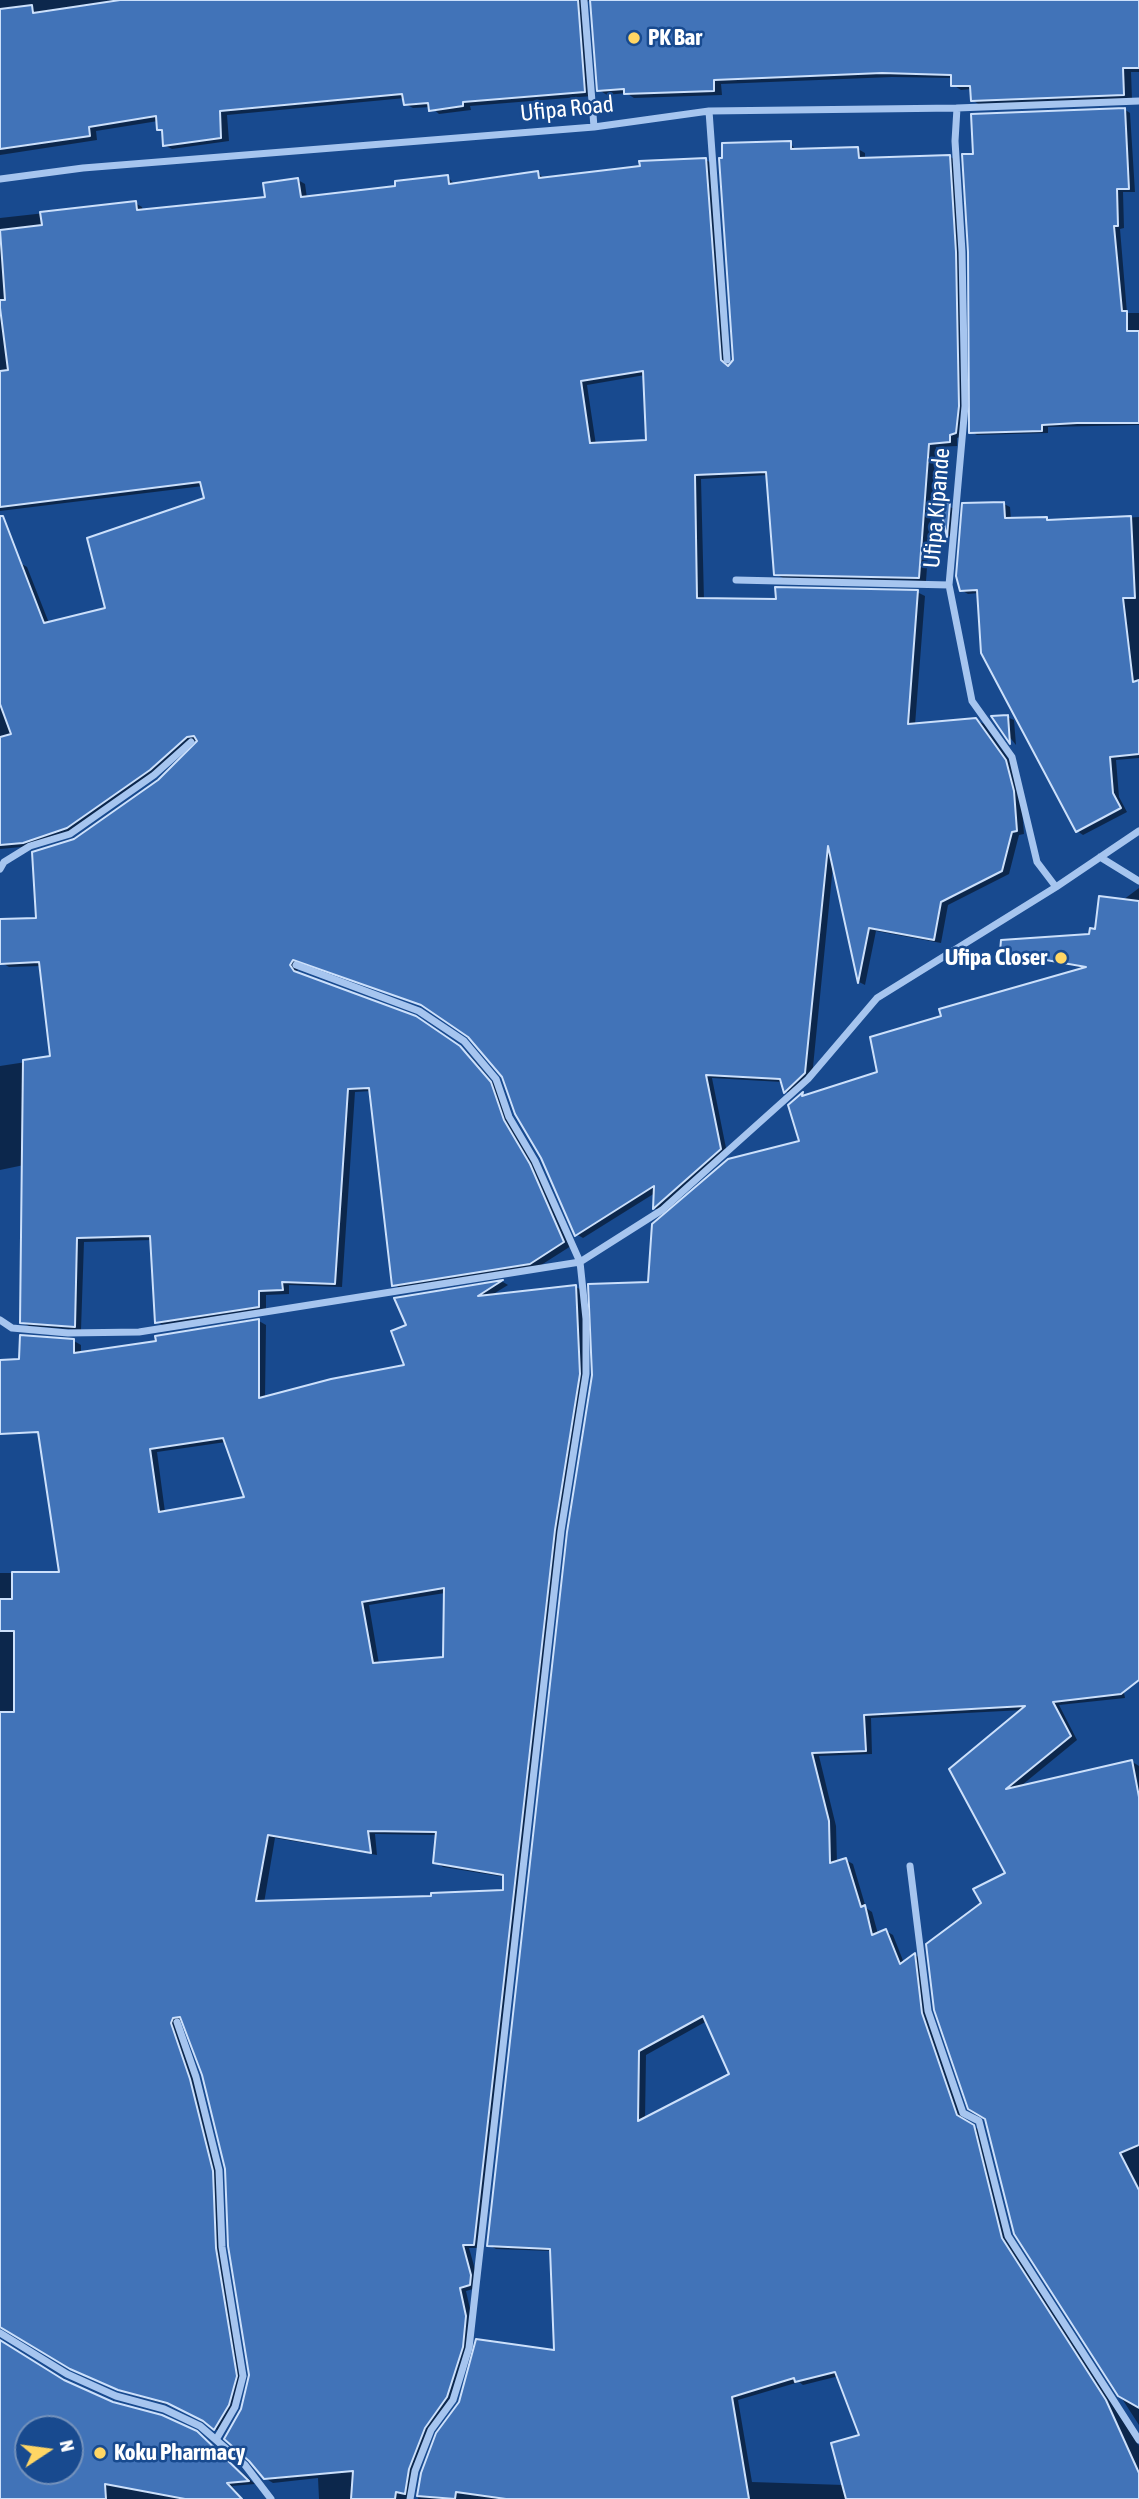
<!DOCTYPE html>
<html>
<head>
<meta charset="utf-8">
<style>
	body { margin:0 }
	#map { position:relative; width:1139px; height:2499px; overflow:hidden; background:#184a8f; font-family:"Asap Condensed",sans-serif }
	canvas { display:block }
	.north { position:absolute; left:14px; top:2415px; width:70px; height:70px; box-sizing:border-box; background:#184a8f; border:2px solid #7492bc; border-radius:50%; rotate:77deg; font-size:19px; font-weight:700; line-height:28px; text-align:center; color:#fff }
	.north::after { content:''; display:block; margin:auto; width:24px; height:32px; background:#ffd664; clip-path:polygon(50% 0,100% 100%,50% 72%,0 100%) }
</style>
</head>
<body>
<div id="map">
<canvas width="1139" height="2499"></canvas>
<div class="north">N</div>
</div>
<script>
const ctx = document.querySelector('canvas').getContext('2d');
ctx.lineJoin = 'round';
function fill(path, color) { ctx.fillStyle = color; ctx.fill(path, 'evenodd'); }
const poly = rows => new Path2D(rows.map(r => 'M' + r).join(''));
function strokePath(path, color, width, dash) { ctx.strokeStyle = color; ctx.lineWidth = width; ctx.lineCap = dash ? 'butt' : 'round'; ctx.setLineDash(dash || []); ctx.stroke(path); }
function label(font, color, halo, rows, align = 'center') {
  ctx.font = font + ' "Asap Condensed",sans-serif'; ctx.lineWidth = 5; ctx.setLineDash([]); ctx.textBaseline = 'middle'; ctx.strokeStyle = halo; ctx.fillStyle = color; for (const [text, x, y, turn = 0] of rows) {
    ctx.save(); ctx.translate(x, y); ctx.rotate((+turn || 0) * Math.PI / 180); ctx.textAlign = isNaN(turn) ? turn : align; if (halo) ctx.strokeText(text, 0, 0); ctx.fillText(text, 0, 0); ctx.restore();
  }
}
fill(poly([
	[0,0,589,0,585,5,592,96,470,106,471,110,439,114,431,107,413,108,405,104,405,98,227,115,229,141,172,149,164,145,163,132,159,129,158,121,96,131,97,140,0,155],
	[592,0,1139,0,1139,72,1131,72,1132,99,980,105,972,100,972,89,961,90,953,85,953,78,892,77,721,84,722,95,634,98,626,93,607,95,599,90],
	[1124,109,1130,113,1135,192,1123,192,1124,228,1120,229,1127,313,1139,313,1139,425,1048,427,1048,433,977,435,971,432,975,156],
	[790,143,797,151,858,149,865,153,865,159,949,156,957,161,963,436,957,438,957,446,936,447,926,581,783,578,775,574,768,475,701,479,704,600,777,601,917,592,925,596,915,725,976,720,984,724,1013,765,1021,796,1024,834,1019,835,1009,874,948,905,941,943,876,931,865,985,859,982,833,866,812,1077,792,1095,785,1091,782,1082,712,1078,727,1153,661,1211,654,1208,655,1193,583,1238,576,1234,503,1076,470,1035,428,1007,307,962,299,964,297,972,424,1023,467,1052,498,1088,571,1246,538,1267,401,1289,394,1284,371,1091,355,1092,342,1287,289,1285,289,1294,266,1295,266,1310,164,1326,157,1322,152,1240,84,1242,81,1330,29,1326,22,1322,24,1165,0,1170,0,1066,52,1058,41,966,9,967,2,963,0,921,38,919,74,841,159,781,201,740,195,741,158,774,75,832,32,846,0,849,0,571,20,563,27,567,49,623,107,610,206,499,203,486,0,511,0,218,135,203,142,207,143,211,267,199,298,180,305,184,307,198,397,187,448,177,455,185,538,173,545,179,706,160,713,164,728,369,735,360],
	[645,375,648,441,596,445,587,385],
	[1004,504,1010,507,1011,520,1046,518,1052,522,1139,517,1139,758,1116,760,1119,797,1127,812,1083,835,1077,831,979,593,968,594,961,590],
	[942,505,956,509,953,539,949,536],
	[1007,717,1014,720,1016,745,994,718],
	[1139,888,1139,1610,1095,1548,1125,1698,1059,1705,1077,1740,994,1808,1131,1761,1139,1766,1139,2425,1015,2233,983,1903,1007,1873,977,1817,1023,1710,871,1718,872,1754,819,1756,836,1826,837,1863,846,1860,853,1864,866,1908,872,1912,878,1934,886,1931,893,1935,904,1963,915,1955,922,1959,929,2018,964,2121,981,2131,1010,2245,1139,2446,1139,2499,418,2499,423,2473,555,2352,552,2251,496,2249,489,2245,649,1283,801,1142,790,1106,803,1094,807,1096,879,1073,944,1017,1086,968,1010,955,1002,951,1091,936,1123,900],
	[707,2021,731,2075,645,2120,646,2055],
	[839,2376,861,2436,844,2485,752,2482,738,2400,799,2382,803,2385],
	[503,1282,508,1285,490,1296,576,1287,583,1291,587,1378,562,1535,481,2248,469,2248,478,2280,477,2288,466,2291,473,2322,454,2401,432,2432,416,2473,411,2499,319,2499,318,2478,273,2483,265,2478,242,2410,251,2375,227,2168,203,2075,184,2018,178,2029,197,2084,220,2176,223,2253,243,2381,222,2433,176,2407,127,2393,79,2372,0,2293,0,1573,61,1573,134,1434,0,1405,0,1361,21,1361,74,1341,81,1345,81,1354,259,1321,266,1325,265,1398,406,1367,409,1326,396,1299],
	[226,1442,246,1498,165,1512,157,1452],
	[445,1593,445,1659,379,1664,369,1605],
	[375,1834,437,1835,435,1862,443,1867,505,1877,504,1891,433,1898,264,1903,275,1838,377,1855],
	[0,2363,65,2382,113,2403,196,2433,255,2484,232,2486,243,2499,0,2499],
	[28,2429,70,2429,70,2471,28,2471]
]), '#0007');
const building = poly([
	[120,0,578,0,585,92,463,102,463,106,429,111,428,103,404,105,402,94,220,111,221,138,163,146,162,130,157,130,156,116,89,127,90,136,0,149,0,9,32,5,33,13,120,0],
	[590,0,1139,0,1139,68,1123,68,1124,95,971,101,970,86,951,86,951,75,882,73,714,80,714,91,624,94,624,89,597,91,590,0],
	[1125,108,1129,189,1117,189,1118,226,1114,226,1122,311,1127,311,1127,331,1139,331,1139,423,1077,423,1042,425,1042,431,969,433,968,252,962,154,973,154,971,114,1125,108],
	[791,141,791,149,858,147,859,158,950,155,956,252,959,406,956,433,950,435,950,442,929,444,919,578,774,575,766,472,695,475,697,598,776,599,775,587,918,590,908,724,976,718,1006,760,1014,791,1017,831,1012,832,1002,871,941,902,934,940,869,928,858,983,828,846,805,1073,784,1093,780,1079,706,1075,721,1149,653,1209,654,1186,575,1236,541,1158,515,1114,502,1077,468,1037,421,1005,293,960,290,965,294,971,416,1016,460,1046,491,1082,504,1120,530,1164,564,1242,530,1264,392,1286,369,1088,348,1089,335,1284,282,1282,283,1290,259,1291,259,1307,155,1323,150,1236,77,1238,75,1327,20,1323,23,1060,50,1056,39,962,0,964,0,919,36,918,32,852,74,839,158,780,197,741,194,736,187,737,150,770,67,828,23,843,0,845,0,737,11,734,0,704,0,516,3,516,44,623,105,608,87,538,204,498,200,482,0,507,0,371,8,370,0,308,0,300,5,300,0,230,42,225,40,212,136,201,137,210,265,197,263,183,298,178,301,197,395,186,395,181,448,175,449,184,538,171,539,178,640,166,639,161,706,158,721,360,728,366,733,360,719,158,722,158,722,143,791,141],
	[643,371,646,440,590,443,581,381,643,371],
	[1004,502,1005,518,1047,517,1047,520,1131,516,1135,598,1123,598,1133,682,1139,680,1139,754,1110,757,1113,793,1121,808,1076,832,981,653,977,590,960,591,956,576,962,503,1004,502],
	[939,503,950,503,947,537,939,503],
	[1008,715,1010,744,991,716,1008,715],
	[1099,896,1139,901,1139,1680,1121,1694,1053,1702,1071,1736,1006,1789,1132,1760,1139,1797,1139,2145,1120,2153,1139,2190,1139,2408,1118,2396,1014,2234,985,2119,968,2109,934,2010,926,1944,981,1903,973,1889,1005,1873,949,1769,1025,1706,864,1715,866,1751,812,1753,829,1821,830,1863,846,1858,861,1907,865,1905,872,1935,886,1929,900,1964,915,1953,922,2013,957,2115,974,2125,1002,2238,1106,2400,1139,2473,1139,2499,846,2499,831,2443,859,2435,835,2372,795,2382,794,2378,732,2397,749,2499,506,2499,456,2492,455,2499,417,2496,421,2473,436,2433,459,2402,476,2339,554,2350,550,2249,487,2246,567,1532,592,1375,588,1284,648,1282,652,1224,728,1159,799,1141,788,1105,803,1092,802,1096,877,1072,870,1037,941,1016,939,1009,1086,967,1000,952,1001,940,1089,934,1090,928,1095,929,1099,896],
	[703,2016,729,2074,638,2121,639,2051,703,2016],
	[503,1280,478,1296,576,1285,580,1374,555,1530,474,2245,463,2245,471,2275,470,2285,460,2288,466,2316,463,2347,447,2397,425,2428,409,2469,405,2494,396,2492,395,2499,351,2499,353,2471,264,2479,249,2461,224,2439,241,2409,249,2375,228,2246,225,2169,202,2075,180,2017,173,2018,171,2023,190,2079,213,2171,216,2248,237,2376,229,2405,214,2430,203,2421,167,2403,118,2390,70,2369,0,2327,0,1712,14,1712,14,1631,0,1631,0,1599,12,1599,12,1572,59,1572,38,1432,0,1434,0,1360,19,1359,20,1335,74,1339,74,1353,156,1341,155,1336,259,1319,259,1398,331,1379,404,1365,391,1331,406,1325,394,1298,503,1280],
	[223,1438,244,1497,159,1512,150,1449,223,1438],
	[444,1588,443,1657,373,1663,362,1602,444,1588],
	[368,1831,436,1832,433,1863,503,1875,503,1890,431,1893,431,1896,256,1901,268,1835,371,1853,368,1831],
	[0,2340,64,2380,113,2402,162,2415,197,2431,249,2481,227,2483,242,2499,185,2499,105,2484,106,2499,0,2499,0,2340],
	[28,2429,70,2429,70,2471,28,2471,28,2429]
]);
fill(building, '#4173b8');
strokePath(building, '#cce0fb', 2);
strokePath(poly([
	[584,0,594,127],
	[957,108,955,141,962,252,965,406,949,585,972,701,1012,757,1037,862,1056,887],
	[709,111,727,360],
	[0,179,83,168,594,127,709,111,957,108,1139,101],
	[736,580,949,585],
	[1100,857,1139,881],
	[0,869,4,862,30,846,70,834,154,775,191,742],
	[296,965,419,1011,464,1041,496,1079,509,1117,535,1161,580,1262,586,1319,586,1374,561,1531,469,2348,453,2400,431,2430,415,2471,410,2499],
	[0,1320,12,1328,68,1333,139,1332,580,1262,662,1210,808,1079,877,998,1056,887,1139,831],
	[910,1866,928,2011,963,2113,979,2121,1008,2236,1139,2440],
	[177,2022,196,2077,219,2170,222,2247,243,2376,235,2407,217,2438],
	[0,2333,67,2374,116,2396,164,2409,200,2426,245,2465,271,2499]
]), '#a6c5ef', 7);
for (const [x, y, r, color] of [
	[634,38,7,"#ffd664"],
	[1061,958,7,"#ffd664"],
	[100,2453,7,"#ffd664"]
]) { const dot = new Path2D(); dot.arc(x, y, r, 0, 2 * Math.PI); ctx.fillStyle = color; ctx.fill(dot); strokePath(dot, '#184a8f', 2.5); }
label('bold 23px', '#fff', '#184a8f', [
	["PK Bar",648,38],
	["Ufipa Closer",1047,958,"right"],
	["Koku Pharmacy",114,2453]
], 'left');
label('23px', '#fff', '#184a8f', [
	["Ufipa Road",567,109,-6],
	["Ufipa Kipande",937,508,-85]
]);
</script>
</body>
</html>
